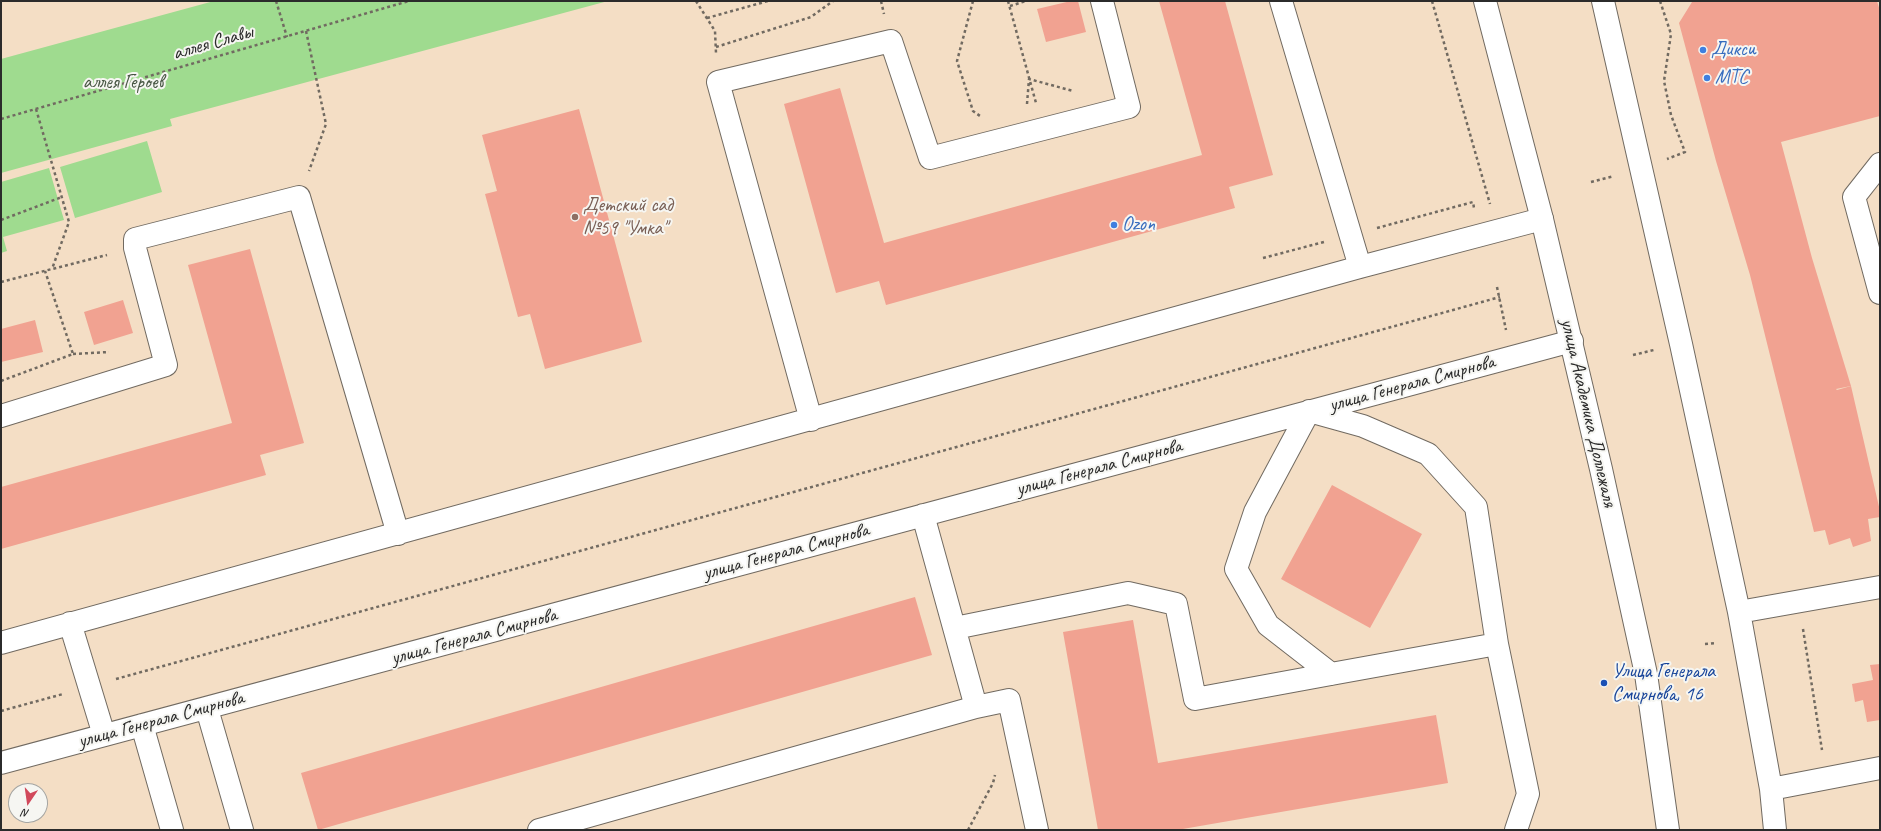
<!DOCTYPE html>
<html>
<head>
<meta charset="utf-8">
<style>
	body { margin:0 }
	#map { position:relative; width:1881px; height:831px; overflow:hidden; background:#f4dec5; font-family:Caveat,sans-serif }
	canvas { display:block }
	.frame { position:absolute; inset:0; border:2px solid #2b2b2b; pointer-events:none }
	.north { position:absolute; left:8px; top:783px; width:40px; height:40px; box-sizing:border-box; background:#f6f6f2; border:1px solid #a5a5a2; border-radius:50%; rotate:193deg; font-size:11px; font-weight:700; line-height:16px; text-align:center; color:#2b2b2b }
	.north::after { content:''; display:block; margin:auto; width:14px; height:18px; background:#d1495b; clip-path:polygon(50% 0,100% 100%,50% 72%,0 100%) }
</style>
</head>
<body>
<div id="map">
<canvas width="1881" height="831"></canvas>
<div class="frame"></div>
<div class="north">N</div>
</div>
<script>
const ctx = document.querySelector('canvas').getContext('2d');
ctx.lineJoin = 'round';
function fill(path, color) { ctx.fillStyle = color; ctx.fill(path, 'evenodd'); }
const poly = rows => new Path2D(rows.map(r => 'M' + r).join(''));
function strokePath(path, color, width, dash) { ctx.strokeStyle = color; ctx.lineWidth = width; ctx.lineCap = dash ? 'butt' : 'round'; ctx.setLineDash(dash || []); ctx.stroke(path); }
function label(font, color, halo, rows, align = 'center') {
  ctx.font = font + ' Caveat,sans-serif'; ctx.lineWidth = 4; ctx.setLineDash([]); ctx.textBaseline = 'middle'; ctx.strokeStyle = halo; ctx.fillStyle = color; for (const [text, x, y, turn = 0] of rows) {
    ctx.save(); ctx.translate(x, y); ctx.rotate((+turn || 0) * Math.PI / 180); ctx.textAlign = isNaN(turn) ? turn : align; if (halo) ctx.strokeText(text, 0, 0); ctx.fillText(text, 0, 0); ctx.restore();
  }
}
fill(poly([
	[214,1,608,1,170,119,172,126,1,173,1,59],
	[147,141,162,192,75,218,60,167],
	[49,168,64,220,3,237,7,251,1,253,1,182]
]), '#9fdb8f');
fill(poly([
	[1071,1,1078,1,1086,32,1046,42,1037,9],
	[1159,1,1225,1,1273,175,1229,187,1235,208,886,305,879,281,836,293,784,104,840,88,884,243,1202,155],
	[1695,1,1877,1,1880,11,1880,116,1781,142,1812,258,1851,386,1836,389,1837,390,1851,386,1880,511,1880,517,1868,519,1871,541,1853,547,1850,538,1829,545,1825,530,1814,532,1750,275,1716,161,1679,23,1692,2],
	[579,109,642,342,545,369,530,314,518,317,485,194,497,191,482,135],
	[250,249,304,443,260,455,266,475,1,549,1,487,232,423,188,265],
	[123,300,133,333,94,345,84,312],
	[35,320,43,352,1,362,1,329],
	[1332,485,1422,534,1370,628,1281,579],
	[915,597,932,655,318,830,301,773],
	[1133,620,1158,763,1436,715,1448,783,1177,830,1098,830,1063,632],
	[1880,664,1880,720,1867,722,1863,700,1855,702,1852,684,1873,680,1870,665]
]), '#f1a291');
const minor = poly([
	[1281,1,1360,267],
	[1603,1,1681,344,1739,612],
	[1880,164,1854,197,1880,293],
	[1,416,166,365,135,248,135,239,299,197,398,534],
	[811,420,718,82,891,41,930,158,1129,107,1102,1],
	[923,515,976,707,1009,700,1037,830],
	[70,623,104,735],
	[955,628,1128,593,1176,604,1195,699,1331,674,1497,644,1476,507,1428,454,1363,426,1309,411,1255,512,1236,569,1268,625,1331,674],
	[1,643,1360,267,1542,219],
	[1497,644,1528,794,1516,830],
	[207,709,242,830],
	[142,725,172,830],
	[1,763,1572,341],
	[1771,789,1880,768],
	[539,830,976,707],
	[1775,830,1771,789,1739,612,1880,587]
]);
const major = poly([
	[1485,1,1542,219,1601,469,1646,674,1668,830]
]);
strokePath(minor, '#716a61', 24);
strokePath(major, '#716a61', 24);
strokePath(poly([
	[276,1,287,37],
	[696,1,715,31,716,53],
	[881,1,884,14],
	[973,1,957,61,973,111,980,116],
	[1008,1,1036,103],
	[1432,1,1490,204],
	[1660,1,1671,34,1664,81,1671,115,1685,152,1667,159],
	[1010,6,1026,1],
	[707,18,768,1],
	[306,31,326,124,309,171],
	[716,47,811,17,833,1],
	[1027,104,1029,79,1073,91],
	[36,109,69,222,52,269],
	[1,119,409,1],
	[1591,182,1614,176],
	[1,220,62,197],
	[1377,228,1473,202,1474,208],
	[1263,258,1324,242],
	[1,282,107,255],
	[1497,287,1506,330],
	[73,354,109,352],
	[1633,355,1654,350],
	[1,381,73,354,45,271],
	[1803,629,1822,750],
	[1705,644,1716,643],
	[116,679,1500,297],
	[1,711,63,694],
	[968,830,993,783,995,775]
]), '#716a61', 2.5, [3, 3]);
strokePath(minor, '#fff', 22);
strokePath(major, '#fff', 22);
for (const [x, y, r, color] of [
	[1703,50,4,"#3f7fe0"],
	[1707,78,4,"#3f7fe0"],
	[575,217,4,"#8d6e63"],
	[1114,225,4,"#3f7fe0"],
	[1604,683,4,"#1a4fb4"]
]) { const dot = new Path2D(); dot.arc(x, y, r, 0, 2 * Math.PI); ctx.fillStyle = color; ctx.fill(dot); strokePath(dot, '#f6f6f2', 1.5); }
label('20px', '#2b2b2b', '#f6f6f2', [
	["аллея Славы",213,43,-16],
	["улица Генерала Смирнова",1412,384,-15],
	["улица Академика Доллежаля",1588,413,77],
	["улица Генерала Смирнова",1099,468,-15],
	["улица Генерала Смирнова",786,552,-15],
	["улица Генерала Смирнова",474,637,-15],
	["улица Генерала Смирнова",161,720,-15]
]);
label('20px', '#366cbe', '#f6f6f2', [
	["Дикси",1711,50],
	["МТС",1715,78],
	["Ozon",1122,225]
], 'left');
label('20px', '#485744', '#f6f6f2', [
	["аллея Героев",123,83]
]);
label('20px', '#785e54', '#f6f6f2', [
	["Детский сад",583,206],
	["№59 \"Умка\"",583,229]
], 'left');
label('20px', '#164399', '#f6f6f2', [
	["Улица Генерала",1612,672],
	["Смирнова, 16",1612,695]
], 'left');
</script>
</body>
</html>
